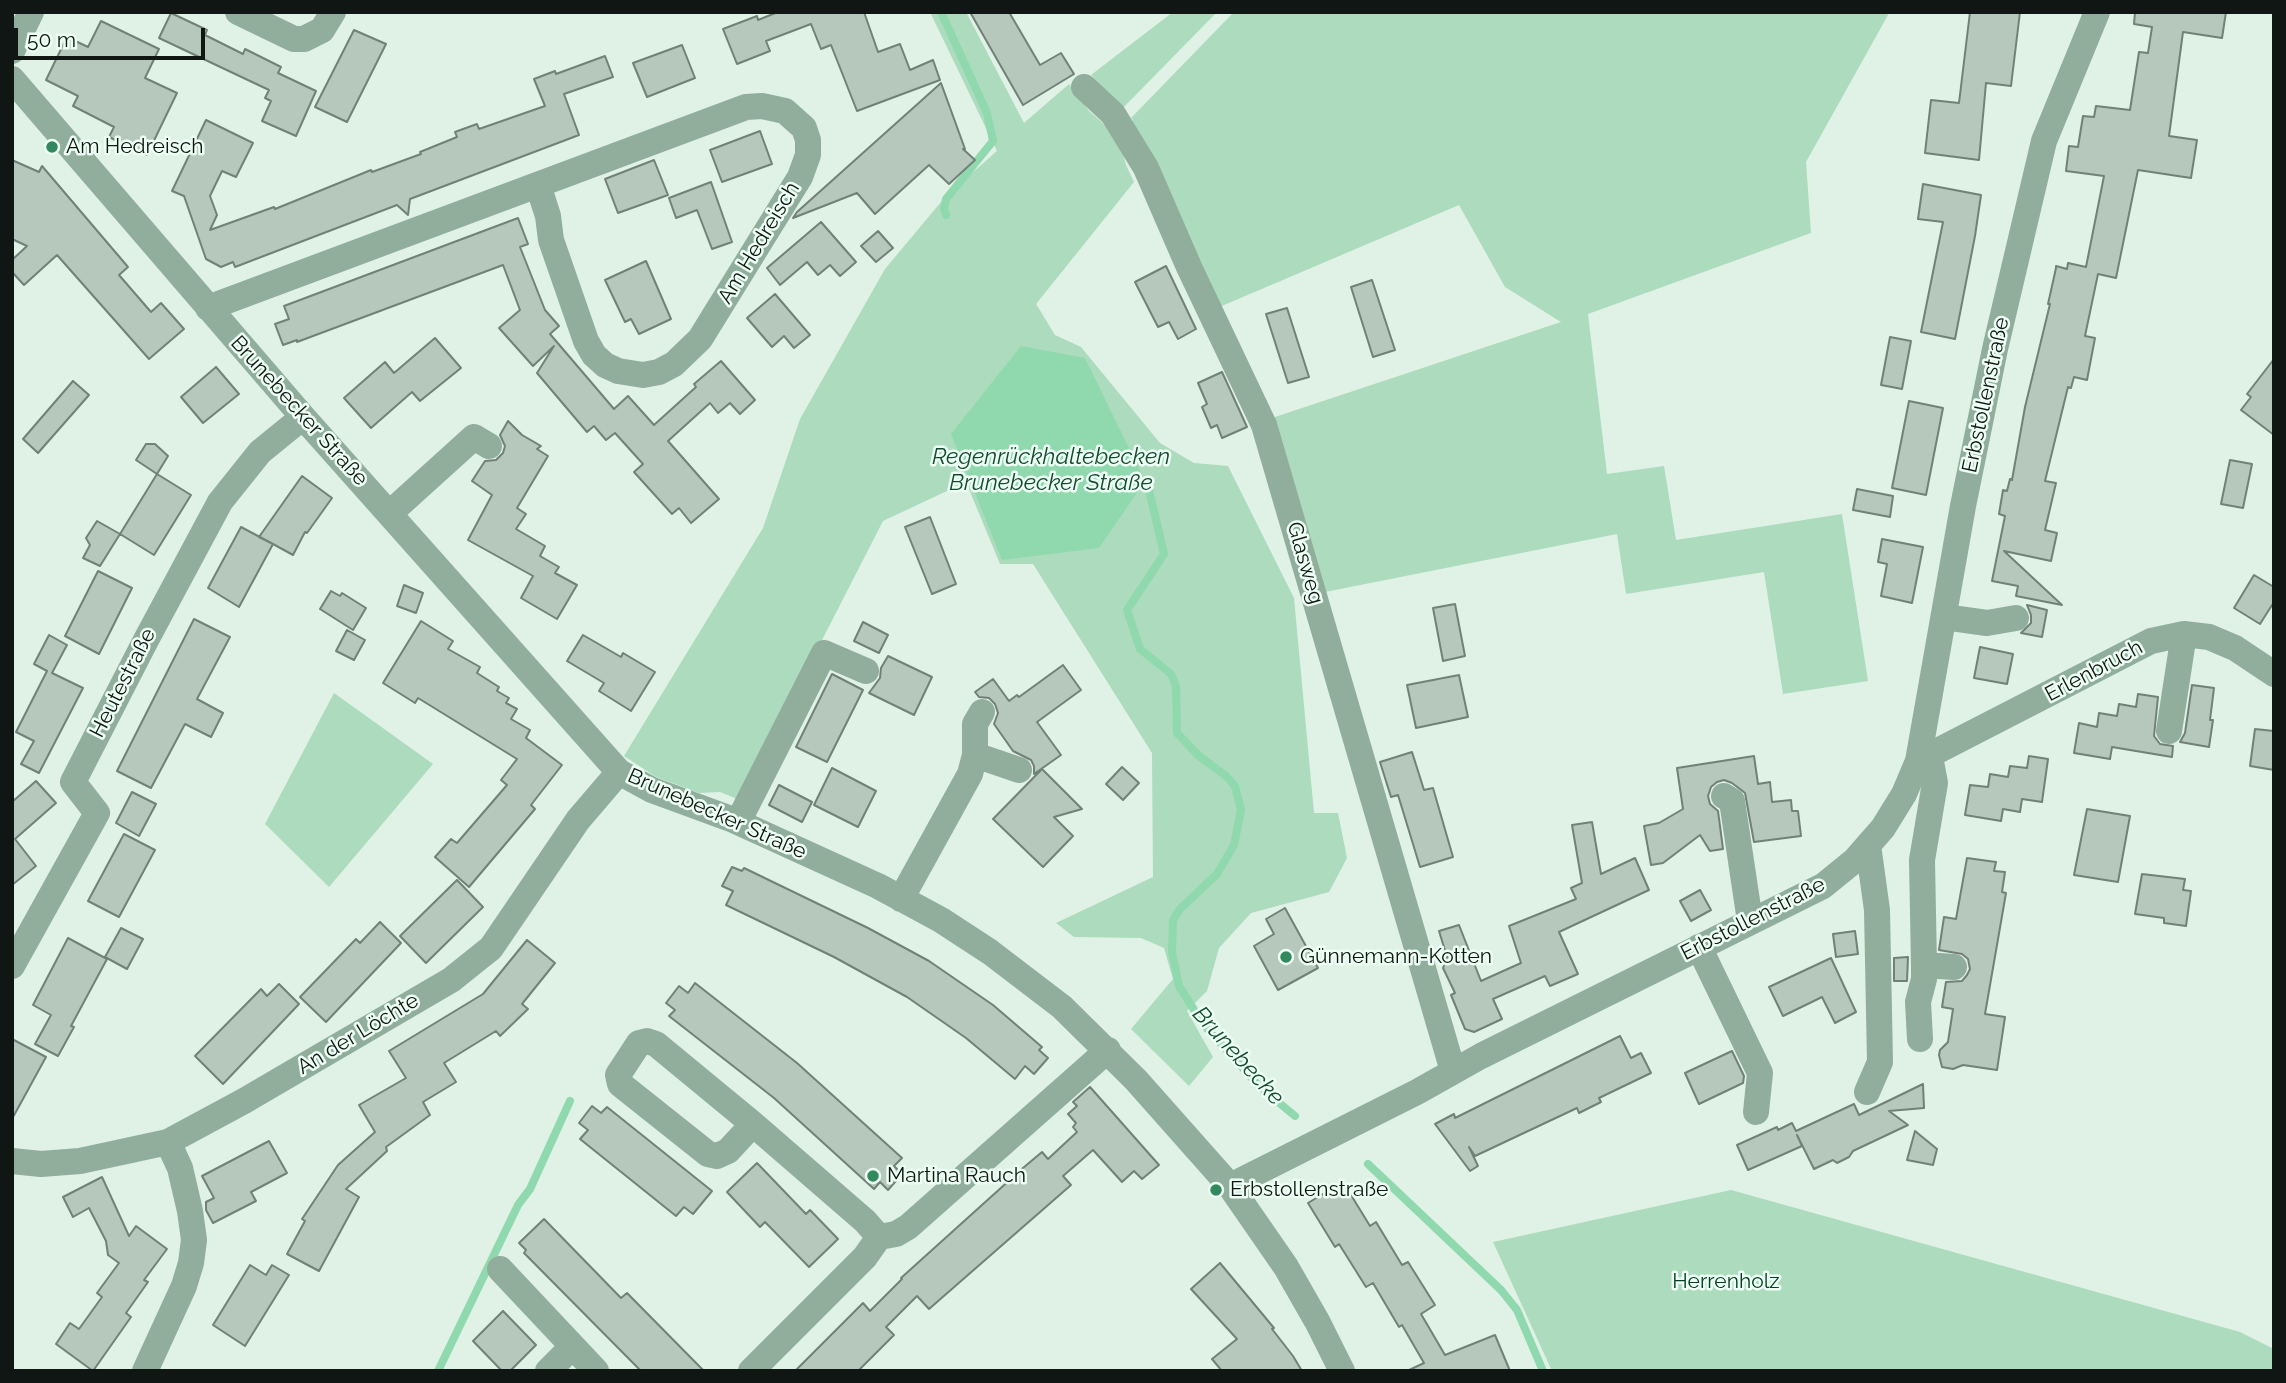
<!DOCTYPE html>
<html>
<head>
<meta charset="utf-8">
<style>
	body { margin:0 }
	#map { position:relative; width:2286px; height:1383px; overflow:hidden; background:#e0f1e6; font-family:Raleway,sans-serif }
	canvas { display:block }
	.frame { position:absolute; inset:0; border:14px solid #101613; pointer-events:none }
	.scale { position:absolute; left:14px; top:28px; width:191px; height:32px; box-sizing:border-box; border:4px solid #101613; border-top:0; padding-left:9px; font-size:21px; line-height:24px; white-space:nowrap; color:#101613; -webkit-text-stroke:5px #edfff4; paint-order:stroke }
</style>
</head>
<body>
<div id="map">
<canvas width="2286" height="1383"></canvas>
<div class="frame"></div>
<div class="scale">50 m</div>
</div>
<script>
const ctx = document.querySelector('canvas').getContext('2d');
ctx.lineJoin = 'round';
function fill(path, color) { ctx.fillStyle = color; ctx.fill(path, 'evenodd'); }
const poly = rows => new Path2D(rows.map(r => 'M' + r).join(''));
function strokePath(path, color, width, dash) { ctx.strokeStyle = color; ctx.lineWidth = width; ctx.lineCap = dash ? 'butt' : 'round'; ctx.setLineDash(dash || []); ctx.stroke(path); }
function label(font, color, halo, rows, align = 'center') {
  ctx.font = font + ' Raleway,sans-serif'; ctx.lineWidth = 5; ctx.setLineDash([]); ctx.textBaseline = 'middle'; ctx.strokeStyle = halo; ctx.fillStyle = color; for (const [text, x, y, turn = 0] of rows) {
    ctx.save(); ctx.translate(x, y); ctx.rotate((+turn || 0) * Math.PI / 180); ctx.textAlign = isNaN(turn) ? turn : align; if (halo) ctx.strokeText(text, 0, 0); ctx.fillText(text, 0, 0); ctx.restore();
  }
}
fill(poly([
	[930,12,966,12,1024,123,1069,84,1089,111,1118,136,1126,165,1134,182,1036,304,1055,335,1081,347,1160,443,1194,463,1228,466,1294,598,1314,813,1338,813,1347,858,1329,892,1251,913,1219,948,1207,991,1187,1011,1213,1057,1189,1086,1131,1029,1173,979,1164,948,1141,938,1074,937,1056,923,1153,877,1152,753,1033,564,1000,564,966,482,883,521,740,800,720,792,699,793,656,777,624,756,763,528,800,419,885,269,946,196,997,151],
	[1173,12,1217,12,1122,109,1091,75],
	[1234,12,1886,12,1888,15,1806,162,1811,233,1588,314,1607,474,1664,466,1676,540,1842,514,1868,681,1783,694,1764,572,1626,594,1617,534,1320,593,1269,419,1561,322,1505,287,1459,205,1217,308,1127,127,1133,120,1131,118],
	[334,693,433,764,329,887,265,824],
	[1731,1190,2240,1332,2274,1349,2274,1371,1552,1371,1493,1242]
]), '#acdbbe');
fill(poly([
	[1021,346,1085,358,1145,481,1099,548,1002,560,951,434]
]), '#90d9ae');
strokePath(poly([
	[941,12,987,113,993,141,946,199,944,209,946,215],
	[1135,479,1149,490,1164,554,1127,610,1140,649,1171,674,1176,686,1177,733,1199,756,1226,776,1235,786,1241,810,1234,845,1217,874,1180,909,1173,920,1172,952,1179,986,1203,1024,1260,1087,1295,1116],
	[1368,1164,1501,1290,1517,1310,1543,1371],
	[438,1371,518,1205,530,1189,570,1101]
]), '#90d9ae', 8);
const building = poly([
	[778,12,864,12,878,52,900,44,910,70,933,60,940,80,857,111,831,45,821,49,811,24,766,41,770,51,737,64,723,29,757,16,758,20,778,12],
	[970,12,1009,12,1040,65,1061,53,1074,74,1023,105,970,12],
	[1970,12,2020,12,2011,86,1986,83,1979,160,1925,153,1931,100,1959,103,1970,12],
	[2135,12,2226,12,2222,38,2183,32,2169,136,2197,140,2191,178,2138,170,2116,278,2098,274,2085,336,2095,338,2087,380,2074,377,2071,388,2068,387,2045,481,2056,483,2045,530,2057,533,2051,561,2004,551,2062,605,2016,596,2018,586,1992,581,2005,516,1999,514,2003,490,2007,491,2010,479,2012,480,2025,407,2050,304,2048,304,2056,268,2056,266,2067,269,2068,263,2086,267,2104,176,2066,171,2069,146,2078,147,2083,116,2094,117,2096,106,2130,110,2139,52,2148,53,2152,27,2134,24,2135,12],
	[171,13,207,30,205,35,243,54,245,49,281,67,278,73,316,91,296,136,262,121,271,101,265,98,269,90,159,38,171,13],
	[101,21,159,49,145,78,177,93,147,155,109,137,114,127,73,106,78,96,46,80,67,37,88,47,101,21],
	[354,30,386,44,347,122,315,107,354,30],
	[682,45,695,78,647,97,633,63,682,45],
	[605,56,613,77,564,94,579,135,410,199,408,215,397,205,235,267,233,262,221,267,206,259,184,196,172,191,206,120,253,143,236,177,222,171,210,196,217,215,210,230,274,207,275,209,371,170,372,172,421,154,420,152,457,137,455,132,477,124,479,129,545,106,534,79,555,71,556,74,605,56],
	[941,83,965,149,963,149,975,160,949,184,929,165,875,214,857,193,793,218,797,212,941,83],
	[760,131,772,164,722,182,710,150,760,131],
	[12,160,39,172,42,166,128,267,119,275,151,312,161,303,184,329,149,359,57,255,24,285,12,272,12,260,27,246,12,239,12,160],
	[654,160,668,195,618,213,605,179,654,160],
	[711,182,732,242,712,249,697,210,676,218,669,198,711,182],
	[1923,184,1981,195,1975,236,1955,339,1921,332,1943,222,1918,219,1923,184],
	[518,218,528,244,520,247,545,310,559,326,550,334,614,409,628,396,654,425,696,387,694,384,721,361,755,400,740,414,730,403,718,413,710,403,668,441,719,499,691,523,679,508,672,514,634,472,643,464,615,433,606,440,594,426,587,432,537,373,554,346,533,366,499,328,520,310,503,265,297,342,297,340,283,345,275,324,289,319,284,306,518,218],
	[821,222,856,262,840,276,830,265,818,275,807,262,780,285,767,268,821,222],
	[878,231,893,248,876,262,861,246,878,231],
	[646,261,671,319,639,334,631,319,625,322,605,280,646,261],
	[1166,266,1196,329,1178,339,1169,322,1158,327,1135,282,1166,266],
	[1372,280,1395,350,1373,357,1351,287,1372,280],
	[775,294,810,335,794,348,784,336,772,347,747,318,775,294],
	[1287,308,1309,377,1288,383,1266,314,1287,308],
	[1890,337,1911,341,1902,389,1881,385,1890,337],
	[435,338,461,368,420,401,412,392,371,428,344,398,385,362,394,373,435,338],
	[2274,359,2274,435,2241,410,2251,397,2247,394,2274,359],
	[216,367,239,394,203,423,181,397,216,367],
	[1222,372,1247,427,1222,438,1217,425,1211,428,1202,407,1207,404,1198,383,1222,372],
	[73,381,89,395,38,453,23,439,73,381],
	[1909,401,1943,408,1926,495,1892,488,1909,401],
	[508,421,522,435,541,446,537,449,548,456,517,508,526,514,516,529,545,546,540,556,559,567,555,573,577,585,557,619,521,598,533,576,468,540,492,495,472,481,485,461,496,460,503,453,505,446,500,435,508,421],
	[146,444,155,444,168,456,157,474,191,495,154,555,120,534,100,566,83,558,90,545,86,538,97,521,120,534,157,474,136,460,146,444],
	[2230,460,2252,464,2243,508,2221,504,2230,460],
	[302,476,332,498,307,533,305,532,293,555,273,544,239,607,208,588,241,527,273,544,259,537,302,476],
	[1857,489,1893,496,1890,517,1853,510,1857,489],
	[930,517,956,584,932,594,905,527,930,517],
	[1882,539,1923,547,1912,603,1881,596,1887,564,1878,562,1882,539],
	[98,571,132,588,99,654,65,636,98,571],
	[2254,575,2274,587,2274,602,2260,624,2234,608,2254,575],
	[404,585,423,593,416,613,397,606,404,585],
	[331,591,340,596,342,593,366,608,353,630,320,609,331,591],
	[1455,604,1465,656,1443,661,1433,608,1455,604],
	[2027,605,2047,610,2042,637,2021,633,2031,623,2031,615,2027,605],
	[194,619,230,637,197,699,223,713,211,737,185,724,151,788,117,771,194,619],
	[421,621,453,641,448,649,480,667,477,673,499,687,497,691,509,698,506,703,517,709,511,719,530,730,526,738,562,765,531,805,535,809,469,887,435,857,451,839,457,843,507,785,501,780,517,759,418,698,415,703,383,683,421,621],
	[863,622,888,635,879,653,854,641,863,622],
	[347,630,365,640,354,660,336,651,347,630],
	[49,635,67,645,52,673,83,688,39,773,21,764,34,741,16,732,47,671,34,664,49,635],
	[583,635,621,657,623,653,655,672,631,711,599,691,604,683,567,661,583,635],
	[1980,647,2013,654,2007,684,1974,678,1980,647],
	[888,656,932,677,914,715,869,693,880,678,881,668,888,656],
	[1063,665,1081,690,1037,722,1061,755,1034,774,1034,766,1031,760,1013,751,994,724,998,713,995,704,989,698,979,697,975,692,993,679,1009,701,1017,695,1019,697,1063,665],
	[832,674,863,690,827,762,796,747,832,674],
	[1459,675,1468,717,1416,728,1407,685,1459,675],
	[2192,685,2214,688,2210,720,2213,720,2209,747,2180,742,2185,733,2192,685],
	[2138,694,2158,697,2154,736,2160,744,2173,746,2172,757,2112,747,2110,759,2074,753,2079,723,2097,727,2099,713,2117,716,2119,704,2136,707,2138,694],
	[2255,729,2274,731,2274,770,2250,766,2255,729],
	[1412,752,1424,790,1433,788,1453,857,1420,867,1398,795,1391,797,1380,762,1412,752],
	[1754,756,1758,784,1770,782,1772,802,1791,800,1792,811,1798,811,1801,836,1754,842,1745,793,1732,783,1724,780,1717,782,1711,787,1708,796,1710,804,1718,811,1723,849,1710,851,1700,835,1663,863,1651,865,1644,826,1659,823,1683,809,1677,768,1754,756],
	[2029,756,2048,759,2042,802,2022,799,2020,812,2003,809,2001,821,1965,815,1970,785,1988,787,1990,774,2008,777,2010,766,2027,768,2029,756],
	[1122,767,1139,783,1123,800,1106,784,1122,767],
	[832,768,876,791,858,827,814,805,832,768],
	[1042,769,1082,809,1054,817,1073,836,1043,867,993,819,1042,769],
	[36,781,56,803,15,839,36,866,12,885,12,802,36,781],
	[779,785,812,802,802,822,769,805,779,785],
	[132,792,156,804,139,836,116,823,132,792],
	[2087,809,2130,816,2118,882,2074,875,2087,809],
	[1592,822,1601,874,1635,858,1649,890,1559,932,1578,974,1550,986,1545,976,1493,999,1502,1019,1474,1032,1465,1029,1451,995,1455,993,1443,968,1447,957,1439,931,1459,925,1481,981,1521,963,1509,926,1576,899,1571,888,1582,883,1572,825,1592,822],
	[124,834,155,850,119,917,88,901,124,834],
	[1967,858,1996,862,1994,871,2005,872,2002,892,2006,893,1985,1014,2005,1017,1997,1070,1963,1065,1953,1069,1942,1067,1939,1055,1940,1050,1948,1042,1953,1009,1942,1007,1946,982,1962,981,1967,975,1970,969,1968,959,1962,954,1939,950,1944,917,1956,919,1967,858],
	[732,867,742,871,744,868,868,928,929,961,993,1005,1042,1047,1039,1050,1048,1058,1034,1074,1025,1066,1015,1079,966,1038,907,997,834,957,726,905,733,891,722,886,732,867],
	[2142,874,2185,879,2183,890,2191,891,2186,926,2164,923,2164,918,2135,914,2142,874],
	[457,880,483,907,426,963,400,936,457,880],
	[1700,890,1711,910,1691,921,1680,901,1700,890],
	[1285,908,1318,968,1278,990,1254,946,1274,934,1266,919,1285,908],
	[380,922,401,943,326,1022,300,997,356,939,360,943,380,922],
	[121,928,143,939,127,969,105,957,121,928],
	[1855,931,1858,954,1836,957,1833,934,1855,931],
	[68,938,107,959,71,1026,74,1027,58,1056,35,1044,51,1015,33,1005,68,938],
	[527,940,555,963,522,1004,528,1009,500,1036,496,1031,444,1063,456,1082,423,1102,430,1115,386,1147,387,1151,346,1189,359,1197,319,1271,287,1254,305,1221,302,1219,338,1165,375,1132,359,1105,406,1078,389,1051,483,994,527,940],
	[1908,957,1907,981,1894,981,1894,958,1908,957],
	[1831,958,1856,1012,1835,1023,1822,997,1783,1016,1769,987,1831,958],
	[695,983,797,1063,902,1158,894,1166,902,1174,888,1190,880,1182,874,1189,774,1098,669,1016,675,1010,666,1003,679,986,688,993,695,983],
	[279,984,299,1004,223,1084,195,1056,261,989,267,996,279,984],
	[1620,1036,1631,1058,1641,1053,1651,1073,1599,1098,1601,1102,1579,1113,1577,1108,1475,1156,1469,1147,1478,1166,1470,1171,1435,1124,1454,1114,1455,1118,1620,1036],
	[12,1039,46,1057,12,1119,12,1039],
	[1732,1051,1744,1076,1743,1083,1699,1104,1685,1073,1732,1051],
	[1923,1084,1924,1108,1889,1111,1908,1125,1853,1151,1849,1157,1837,1163,1833,1160,1814,1169,1797,1135,1802,1146,1748,1170,1737,1145,1777,1127,1778,1130,1792,1123,1796,1131,1854,1104,1859,1115,1923,1084],
	[1090,1087,1159,1165,1142,1179,1134,1171,1122,1182,1093,1150,1063,1176,1071,1185,929,1309,917,1296,886,1327,894,1335,858,1371,795,1371,863,1303,870,1311,902,1279,901,1278,1023,1168,1042,1152,1048,1159,1077,1132,1073,1127,1076,1123,1068,1114,1077,1106,1073,1102,1090,1087],
	[592,1106,601,1113,607,1107,712,1191,693,1214,684,1207,676,1216,580,1139,588,1130,579,1123,592,1106],
	[1915,1131,1937,1149,1933,1165,1907,1160,1915,1131],
	[269,1141,287,1173,251,1192,256,1201,213,1223,206,1210,206,1202,214,1198,202,1176,269,1141],
	[757,1163,806,1214,810,1210,838,1239,809,1267,765,1222,760,1227,727,1192,757,1163],
	[102,1177,129,1236,136,1226,167,1249,144,1280,148,1282,126,1313,131,1317,93,1371,56,1344,70,1323,79,1329,102,1297,97,1293,119,1263,108,1255,106,1241,89,1208,73,1217,63,1197,102,1177],
	[1343,1182,1370,1226,1376,1222,1402,1265,1408,1262,1435,1305,1421,1314,1445,1355,1495,1335,1510,1371,1407,1371,1424,1363,1402,1325,1399,1327,1373,1283,1366,1287,1339,1244,1335,1247,1308,1203,1343,1182],
	[544,1219,621,1298,627,1293,704,1371,641,1371,524,1253,526,1250,519,1243,544,1219],
	[1220,1263,1274,1328,1272,1329,1293,1356,1302,1371,1222,1371,1212,1359,1237,1339,1191,1289,1220,1263],
	[250,1265,266,1275,272,1265,289,1275,245,1346,213,1325,250,1265],
	[503,1311,536,1345,510,1371,502,1371,473,1341,503,1311]
]);
fill(building, '#b6c7bc');
strokePath(building, '#718177', 2);
strokePath(poly([
	[238,12,294,39,304,39,322,30,333,12],
	[12,51,31,12],
	[12,79,303,417,619,772,652,790,731,819,878,886,941,920,990,952,1062,1007,1136,1080,1230,1186,1286,1267,1318,1323,1342,1371],
	[1084,87,1113,114,1146,168,1189,267,1264,425,1453,1071],
	[208,308,746,107,762,106,785,111,804,128,808,140,808,155,800,177,700,339,674,364,659,372,643,375,618,371,605,365,594,355,586,341,551,240,548,216,538,185],
	[390,513,474,437,489,446],
	[1944,617,1987,623,2016,618],
	[2169,731,2184,634],
	[975,755,1019,770],
	[1930,756,1935,783,1922,860,1924,965,1954,967],
	[1918,761,2151,641,2184,634,2209,637,2235,648,2274,674],
	[1724,796,1732,801,1750,921],
	[738,822,824,653,866,671],
	[901,899,970,774,975,755,975,724,982,712],
	[1699,947,1760,1073,1756,1112],
	[12,966,97,813,73,782,146,640,220,502,260,452,303,417],
	[1920,1039,1918,1002,1924,979,1924,965],
	[1867,1092,1880,1062,1877,910,1868,845],
	[753,1124,728,1151,717,1156,708,1154,620,1084,618,1075,639,1043,647,1041,656,1044,753,1124,865,1221,879,1237,896,1234,908,1227,1108,1050],
	[12,1161,41,1164,80,1161,168,1142,244,1101,451,980,491,948,578,820,619,772],
	[1230,1186,1417,1092,1481,1056,1823,886,1855,860,1883,828,1904,794,1918,761,1963,506,1995,349,2044,141,2097,12],
	[500,1269,596,1371],
	[145,1371,184,1286,191,1263,194,1240,190,1211,180,1168,168,1142],
	[548,1371,572,1347],
	[751,1371,865,1257,879,1237]
]), '#90ae9b', 26);
for (const [x, y, r, color] of [
	[52,147,7,"#32895d"],
	[1286,957,7,"#32895d"],
	[873,1176,7,"#32895d"],
	[1216,1190,7,"#32895d"]
]) { const dot = new Path2D(); dot.arc(x, y, r, 0, 2 * Math.PI); ctx.fillStyle = color; ctx.fill(dot); strokePath(dot, '#edfff4', 2.5); }
label('21px', '#101613', '#edfff4', [
	["Am Hedreisch",66,147],
	["Günnemann-Kotten",1300,957],
	["Martina Rauch",887,1176],
	["Erbstollenstraße",1230,1190]
], 'left');
label('21px', '#101613', '#edfff4', [
	["Am Hedreisch",759,243,-59],
	["Erbstollenstraße",1986,395,-78],
	["Brunebecker Straße",299,411,48],
	["Glasweg",1305,563,74],
	["Erlenbruch",2094,671,-28],
	["Heutestraße",123,683,-63],
	["Brunebecker Straße",717,814,24],
	["Erbstollenstraße",1753,919,-27],
	["An der Löchte",358,1034,-31]
]);
label('21px', '#023f25', '#edfff4', [
	["Herrenholz",1726,1282]
]);
label('italic 23px', '#154c31', '#edfff4', [
	["Regenrückhaltebecken",1051,457],
	["Brunebecker Straße",1051,483],
	["Brunebecke",1238,1056,48]
]);
</script>
</body>
</html>
